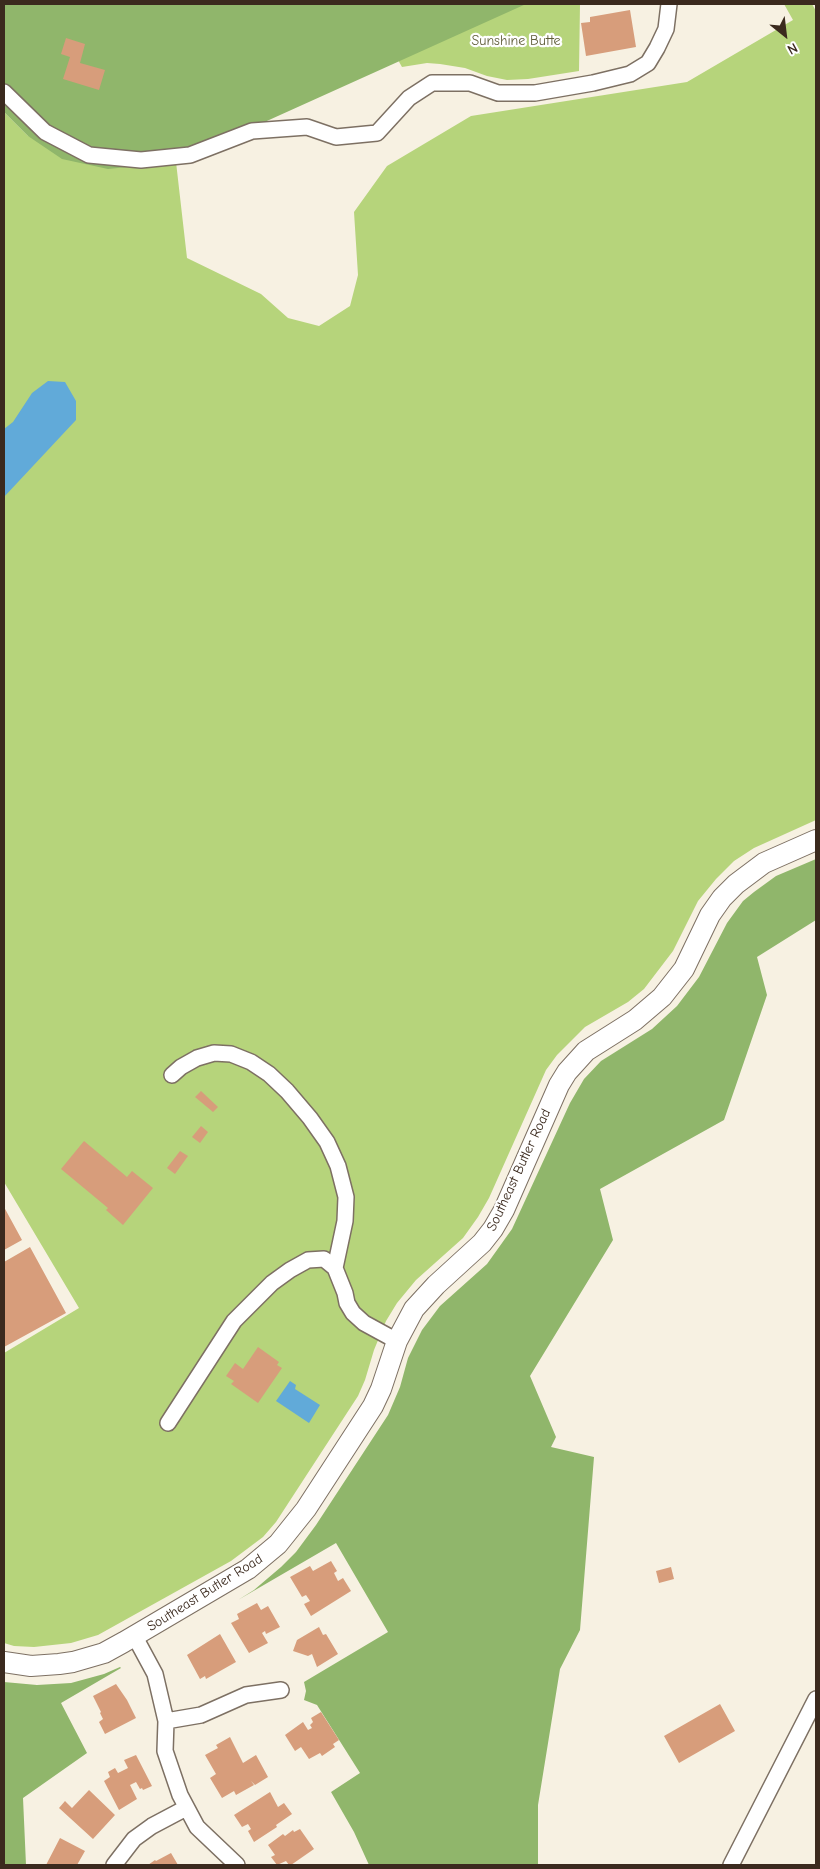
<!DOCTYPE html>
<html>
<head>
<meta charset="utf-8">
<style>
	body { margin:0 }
	#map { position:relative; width:820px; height:1869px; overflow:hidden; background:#f7f1e2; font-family:"Comic Neue",sans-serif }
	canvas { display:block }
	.frame { position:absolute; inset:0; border:5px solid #3b2a1e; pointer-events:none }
	.north { position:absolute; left:760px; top:10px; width:50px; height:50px; -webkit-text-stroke:4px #fff; paint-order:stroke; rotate:151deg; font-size:14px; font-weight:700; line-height:20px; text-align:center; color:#3b2a1e }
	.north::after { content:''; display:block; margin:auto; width:18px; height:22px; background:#3b2a1e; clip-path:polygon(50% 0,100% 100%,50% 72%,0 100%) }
</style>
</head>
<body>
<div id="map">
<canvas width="820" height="1869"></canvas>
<div class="frame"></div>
<div class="north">N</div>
</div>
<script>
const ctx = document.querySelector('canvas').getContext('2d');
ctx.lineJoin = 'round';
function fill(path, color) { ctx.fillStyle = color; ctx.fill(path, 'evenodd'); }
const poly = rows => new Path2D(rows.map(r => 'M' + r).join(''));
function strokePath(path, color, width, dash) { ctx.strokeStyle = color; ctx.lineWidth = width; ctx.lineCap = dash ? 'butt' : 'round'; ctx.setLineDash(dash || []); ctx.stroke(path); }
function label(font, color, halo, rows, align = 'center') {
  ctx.font = font + ' "Comic Neue",sans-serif'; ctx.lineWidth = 4.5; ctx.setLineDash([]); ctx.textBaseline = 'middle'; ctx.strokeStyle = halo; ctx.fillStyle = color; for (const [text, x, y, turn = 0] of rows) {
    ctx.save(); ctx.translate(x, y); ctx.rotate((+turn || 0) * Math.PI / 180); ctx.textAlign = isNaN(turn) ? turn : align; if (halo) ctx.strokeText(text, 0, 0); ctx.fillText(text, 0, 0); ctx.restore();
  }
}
fill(poly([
	[366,4,580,4,579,71,528,79,507,80,487,76,465,68,440,64,427,63,402,67],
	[784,4,812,4,816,11,816,820,754,848,734,861,716,879,698,901,673,951,644,989,628,1002,585,1027,557,1055,546,1070,489,1198,478,1217,463,1238,416,1280,397,1303,386,1321,374,1350,365,1380,358,1396,276,1522,263,1537,231,1561,98,1635,71,1643,34,1647,14,1646,4,1643,4,1353,79,1308,4,1182,4,112,28,136,176,162,187,258,261,294,288,318,319,326,350,306,358,275,354,212,387,166,471,116,687,82,793,20]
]), '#b6d47b');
fill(poly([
	[4,4,526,4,176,162,108,169,62,159,28,136,4,112],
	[816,859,816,920,757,957,767,995,724,1120,600,1189,613,1240,530,1376,556,1437,551,1447,594,1457,580,1630,560,1669,538,1805,538,1865,369,1865,354,1832,331,1792,360,1773,317,1705,304,1700,306,1691,304,1682,388,1632,336,1543,238,1600,254,1590,281,1567,296,1552,316,1525,388,1415,400,1387,408,1358,422,1330,440,1306,487,1264,512,1229,570,1103,584,1079,601,1061,652,1029,677,1006,699,977,727,923,743,901,754,892,776,876],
	[120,1667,121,1668,61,1703,87,1753,23,1798,26,1865,4,1865,4,1682,37,1685,71,1683,104,1674]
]), '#90b66b');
fill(poly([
	[48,381,65,382,76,401,76,420,4,497,4,429,13,422,32,393],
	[290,1381,296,1385,295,1389,320,1405,309,1423,276,1401]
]), '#61aad9');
fill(poly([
	[630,10,636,47,586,56,581,23,590,22,590,17],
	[66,38,85,44,80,63,105,70,99,90,63,79,70,57,61,54],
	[201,1091,218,1107,213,1112,195,1097],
	[201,1126,208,1132,200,1143,192,1137],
	[84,1141,127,1177,132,1171,153,1188,123,1225,106,1210,108,1208,61,1169],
	[180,1151,188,1156,175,1174,167,1168],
	[4,1207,22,1240,4,1250],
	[30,1247,66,1313,4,1347,4,1262],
	[258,1347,279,1362,277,1365,282,1368,258,1403,231,1384,234,1381,226,1376,235,1363,243,1369],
	[331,1561,337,1571,334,1573,338,1581,343,1578,351,1591,311,1616,304,1604,310,1601,306,1595,302,1597,290,1577,310,1566,313,1571],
	[671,1567,674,1579,659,1583,656,1571],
	[257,1603,261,1610,268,1606,280,1627,266,1634,265,1631,262,1633,268,1643,249,1653,231,1623,239,1619,237,1614],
	[319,1627,323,1635,326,1634,338,1654,317,1667,312,1654,308,1656,293,1651,297,1640],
	[220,1634,236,1662,206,1679,205,1676,200,1679,187,1655],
	[116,1684,127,1700,136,1718,105,1734,99,1722,103,1719,100,1713,101,1712,93,1696],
	[720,1704,735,1731,679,1763,664,1736],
	[321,1712,339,1740,333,1744,335,1747,322,1756,320,1753,309,1759,301,1747,295,1751,285,1735,303,1722,308,1730,312,1728,310,1725,313,1722,311,1718],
	[230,1737,243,1763,256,1755,268,1777,255,1785,251,1781,254,1785,236,1795,234,1791,222,1798,210,1778,216,1774,205,1755,218,1748,216,1745],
	[136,1755,152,1786,143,1790,142,1788,140,1789,136,1782,130,1785,137,1799,119,1810,104,1781,110,1777,108,1772,115,1768,118,1773,128,1768,124,1760],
	[89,1790,115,1815,93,1839,59,1808,65,1801,72,1808],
	[270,1792,278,1807,284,1803,292,1814,276,1825,277,1827,254,1842,248,1831,251,1829,248,1824,242,1827,234,1815],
	[300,1829,314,1849,291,1865,289,1865,286,1861,277,1865,271,1857,275,1855,268,1845,283,1834,285,1836,293,1830,294,1832],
	[60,1838,85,1851,77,1865,46,1865],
	[171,1853,178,1865,148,1865,155,1860,156,1861]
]), '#d79d7b');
const minor = poly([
	[4,92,45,132,89,155,141,160,190,155,252,131,307,127,336,137,377,133,409,98,432,83,470,83,498,93,535,93,593,83,630,74,648,63,657,48,666,29,669,4],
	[172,1075,181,1067,197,1058,214,1053,231,1054,251,1062,269,1074,287,1091,310,1118,327,1142,338,1166,346,1197,345,1221,335,1268],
	[168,1423,234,1321,272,1283,290,1270,308,1260,324,1259,335,1268,345,1293,347,1303,353,1313,364,1323,397,1341],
	[135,1637,155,1674,166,1721,165,1751,180,1795,197,1827,237,1865],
	[166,1721,201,1715,246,1695,281,1690],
	[114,1865,134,1839,152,1826,186,1808],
	[731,1865,816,1699]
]);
const major = poly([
	[4,1662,31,1666,59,1664,73,1662,104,1653,124,1642,248,1569,278,1544,306,1509,373,1406,381,1389,397,1341,414,1309,436,1285,482,1243,493,1229,504,1210,559,1085,567,1072,586,1051,635,1020,662,997,684,969,710,915,722,898,736,884,764,863,816,840]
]);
strokePath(minor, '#7d7063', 18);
strokePath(major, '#7d7063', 22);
strokePath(minor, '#fff', 15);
strokePath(major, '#fff', 20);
label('14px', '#605d3a', '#fff', [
	["Sunshine Butte",516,41]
]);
label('14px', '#3b2a1e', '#fff', [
	["Southeast Butler Road",519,1170,-65],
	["Southeast Butler Road",205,1593,-32]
]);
</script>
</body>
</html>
